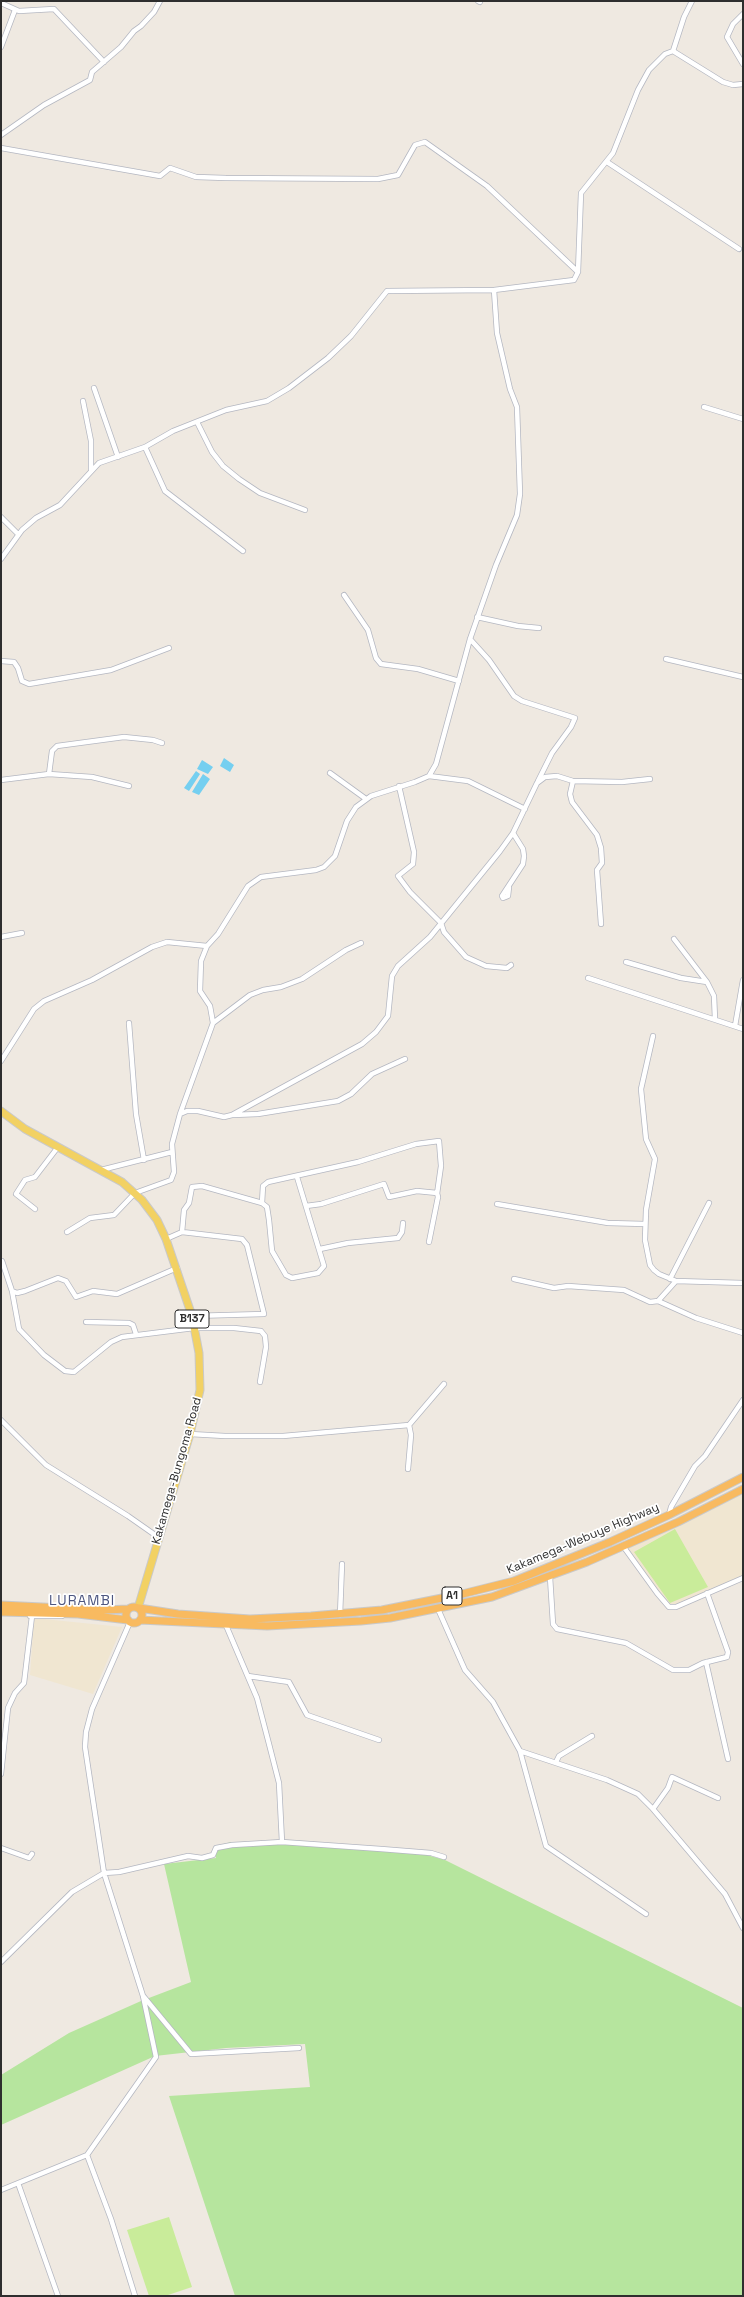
<!DOCTYPE html>
<html>
<head>
<meta charset="utf-8">
<style>
	body { margin:0 }
	#map { position:relative; width:744px; height:2297px; overflow:hidden; background:#efe9e1; font-family:"Space Grotesk",sans-serif }
	canvas { display:block }
	.frame { position:absolute; inset:0; border:2px solid #2e2e2e; pointer-events:none }
</style>
</head>
<body>
<div id="map">
<canvas width="744" height="2297"></canvas>
<div class="frame"></div>
</div>
<script>
const ctx = document.querySelector('canvas').getContext('2d');
ctx.lineJoin = 'round';
function fill(path, color) { ctx.fillStyle = color; ctx.fill(path, 'evenodd'); }
const poly = rows => new Path2D(rows.map(r => 'M' + r).join(''));
function strokePath(path, color, width, dash) { ctx.strokeStyle = color; ctx.lineWidth = width; ctx.lineCap = dash ? 'butt' : 'round'; ctx.setLineDash(dash || []); ctx.stroke(path); }
function label(font, color, halo, rows, align = 'center') {
  ctx.font = font + ' "Space Grotesk",sans-serif'; ctx.lineWidth = 3.5; ctx.setLineDash([]); ctx.textBaseline = 'middle'; ctx.strokeStyle = halo; ctx.fillStyle = color; for (const [text, x, y, turn = 0] of rows) {
    ctx.save(); ctx.translate(x, y); ctx.rotate((+turn || 0) * Math.PI / 180); ctx.textAlign = isNaN(turn) ? turn : align; if (halo) ctx.strokeText(text, 0, 0); ctx.fillText(text, 0, 0); ctx.restore();
  }
}
fill(poly([
	[743,1489,743,1578,673,1607,669,1606,624,1546],
	[34,1618,122,1627,93,1694,30,1675]
]), '#f0e6d1');
fill(poly([
	[231,1842,282,1842,423,1854,445,1860,743,2008,743,2296,235,2296,169,2096,310,2087,305,2044,226,2048,155,2056,1,2125,1,2075,69,2033,141,2001,191,1982,164,1864,216,1858,213,1847]
]), '#b6e59e');
fill(poly([
	[675,1529,708,1587,670,1603,634,1552],
	[169,2217,192,2287,165,2296,149,2296,127,2230]
]), '#c9ec9a');
fill(poly([
	[224,758,234,765,230,772,220,766],
	[202,760,213,767,208,774,197,769],
	[196,771,200,774,189,791,184,788],
	[203,774,210,779,199,795,192,792]
]), '#75cff0');
const minor = poly([
	[478,1,480,2],
	[1,3,19,11,54,9,104,62],
	[743,14,733,24,727,37,743,64],
	[1,47,15,10],
	[673,51,684,17,692,1],
	[1,135,44,105,90,80,92,72,121,47,134,31,141,26,154,12,160,1],
	[1,148,160,176,170,168,196,177,226,178,378,179,398,175,415,145,425,142,487,186,578,272],
	[607,162,739,249],
	[94,388,118,457],
	[83,401,91,441,91,470],
	[704,407,743,419],
	[197,422,212,452,223,466,239,479,260,493,305,510],
	[145,447,165,491,243,551],
	[1,517,18,534],
	[1,559,22,530,36,518,60,505,99,463,145,447,173,431,226,410,267,401,289,388,328,358,351,336,387,291,494,290,574,280,578,272,581,193,613,153,638,90,649,70,665,54,673,51,723,82,733,85,743,84],
	[344,595,368,630,376,658,381,664,418,669,459,681],
	[477,617,518,626,539,628],
	[470,639,489,660,514,696,522,701,575,718,571,727,552,753,538,781],
	[666,659,743,677],
	[1,661,14,662,18,668,22,681,29,684,111,670,169,648],
	[330,773,366,799],
	[49,774,52,751,57,746,124,737,153,740,162,743],
	[429,776,468,781,525,809],
	[1,780,49,774,92,777,129,786],
	[573,781,570,794,572,802,597,835,601,848,602,863,597,870,601,924],
	[399,786,414,852,413,864,398,876,410,892,441,923,444,932,466,957,486,966,507,968,511,965],
	[509,887,508,896,503,898,502,896,523,864,524,856,523,849,513,833],
	[1,937,22,933],
	[674,939,707,982],
	[626,962,681,978,707,982,714,996,715,1019],
	[588,978,743,1029],
	[129,1023,136,1114,144,1160],
	[213,1023,250,995,263,990,281,987,302,979,346,950,361,943],
	[735,1026,743,980],
	[653,1036,641,1089,646,1139,655,1159,646,1210,645,1240,650,1265,654,1270,659,1274,676,1281],
	[1,1061,34,1009,44,1001,92,980,152,947,167,942,207,946],
	[180,1114,213,1023,210,1006,200,991,201,961,207,946,218,934,248,886,261,877,316,870,324,867,335,856,347,821,356,807,371,796,415,782,429,776,436,764,470,639,496,565,517,515,520,494,517,407,510,389,497,333,494,290],
	[233,1115,258,1114,338,1101,351,1094,372,1074,405,1059],
	[101,1170,172,1152],
	[262,1203,263,1186,268,1182,358,1162,416,1144,439,1141,441,1166,437,1194],
	[497,1204,608,1223,645,1224],
	[306,1206,321,1204,384,1184,389,1197,417,1191,437,1193,438,1197,429,1242],
	[35,1209,16,1194,25,1180,35,1177,58,1147],
	[67,1232,90,1218,114,1215,135,1193,171,1180,174,1172,172,1144,180,1114,187,1111,198,1111,224,1117,232,1115,362,1044,376,1032,388,1016,392,976,398,966,430,937,500,851,513,833,537,783,545,777,557,776,573,781,622,782,650,779],
	[182,1232,184,1210,189,1203,192,1187,202,1186,262,1203,267,1207,269,1220,272,1251,286,1275,292,1278,318,1273,324,1266,297,1177],
	[166,1239,182,1232,242,1239,247,1245,264,1314,192,1316],
	[320,1249,348,1243,398,1238,402,1232,403,1223],
	[2,1261,12,1291,17,1293,25,1291,58,1278,66,1281,76,1297,93,1291,117,1294,177,1268],
	[514,1279,554,1288,568,1286,624,1290,650,1302,658,1301,676,1281,743,1283],
	[670,1279,709,1203],
	[12,1291,19,1329,44,1355,65,1371,74,1372,111,1342,122,1337,194,1328,234,1328,261,1331,265,1336,266,1347,260,1382],
	[658,1301,696,1318,743,1333],
	[86,1322,129,1323,133,1325,136,1334],
	[1,1420,46,1465,128,1516,158,1537],
	[190,1434,225,1436,283,1436,409,1425],
	[408,1469,411,1435,409,1425,444,1384],
	[669,1515,671,1507,695,1466,705,1456,743,1400],
	[623,1546,657,1593,669,1607,676,1607,743,1578],
	[550,1577,553,1624,557,1629,626,1643,673,1670,689,1670,703,1663,727,1657,728,1652,707,1593],
	[438,1609,465,1670,493,1702,520,1751,546,1846,646,1914],
	[340,1615,342,1564],
	[30,1616,62,1616],
	[130,1622,92,1709,86,1732,85,1747,104,1873,143,1996,156,2057,87,2155,111,2219,135,2296],
	[225,1623,257,1698,269,1744,279,1783,282,1842,381,1849,431,1853,444,1857],
	[706,1662,728,1759],
	[248,1676,289,1682,307,1715,379,1740],
	[520,1751,607,1780,638,1794,653,1809,725,1894,743,1928],
	[556,1762,559,1756,592,1736],
	[1,1774,8,1708,15,1693,24,1683,32,1616],
	[653,1809,668,1788,672,1777,718,1798],
	[1,1848,29,1858,32,1854],
	[1,1962,72,1892,104,1873,119,1872,188,1856,202,1858,213,1855,216,1848,232,1845,282,1842],
	[144,1997,191,2054,299,2048],
	[18,2183,58,2296],
	[1,2190,87,2155]
]);
const primary = poly([
	[1,1111,25,1129,122,1182,142,1200,157,1220,166,1239,192,1316,199,1353,200,1390,190,1434,138,1608]
]);
const trunk = poly([
	[1,1605,104,1610,128,1609],
	'126 1615a8 8 0 1 1 16 0a8 8 0 1 1-16 0Z',
	[139,1608,178,1614,250,1619,311,1616,382,1610,462,1594,514,1581,610,1542,669,1515,743,1477],
	[1,1612,78,1614,128,1620],
	[140,1620,267,1626,361,1621,390,1618,492,1597,587,1562,678,1522,743,1489]
]);
strokePath(minor, '#b4b7c1', 6);
strokePath(primary, '#c9c9c9', 9);
strokePath(trunk, '#c9c9c9', 9);
strokePath(minor, '#fff', 4.5);
strokePath(primary, '#f2d163', 7);
strokePath(trunk, '#f8ba60', 7);
for (const [x, y, w] of [
	[192,1319,34],
	[452,1596,20]
]) { const box = new Path2D(); box.roundRect(x - w / 2, y - 9, w, 18, 3); ctx.fillStyle = '#fff'; ctx.fill(box); strokePath(box, '#2e2e2e', 1); }
label('bold 11px', '#2e2e2e', null, [
	["B137",192,1319],
	["A1",452,1596]
]);
label('12px', '#2e2e2e', '#fff', [
	["Kakamega-Bungoma Road",177,1471,-74],
	["Kakamega-Webuye Highway",583,1539,-23]
]);
ctx.letterSpacing = '1px';
label('14px', '#4d5680', '#fff', [
	["LURAMBI",82,1601]
]);
ctx.letterSpacing = '0px';
</script>
</body>
</html>
